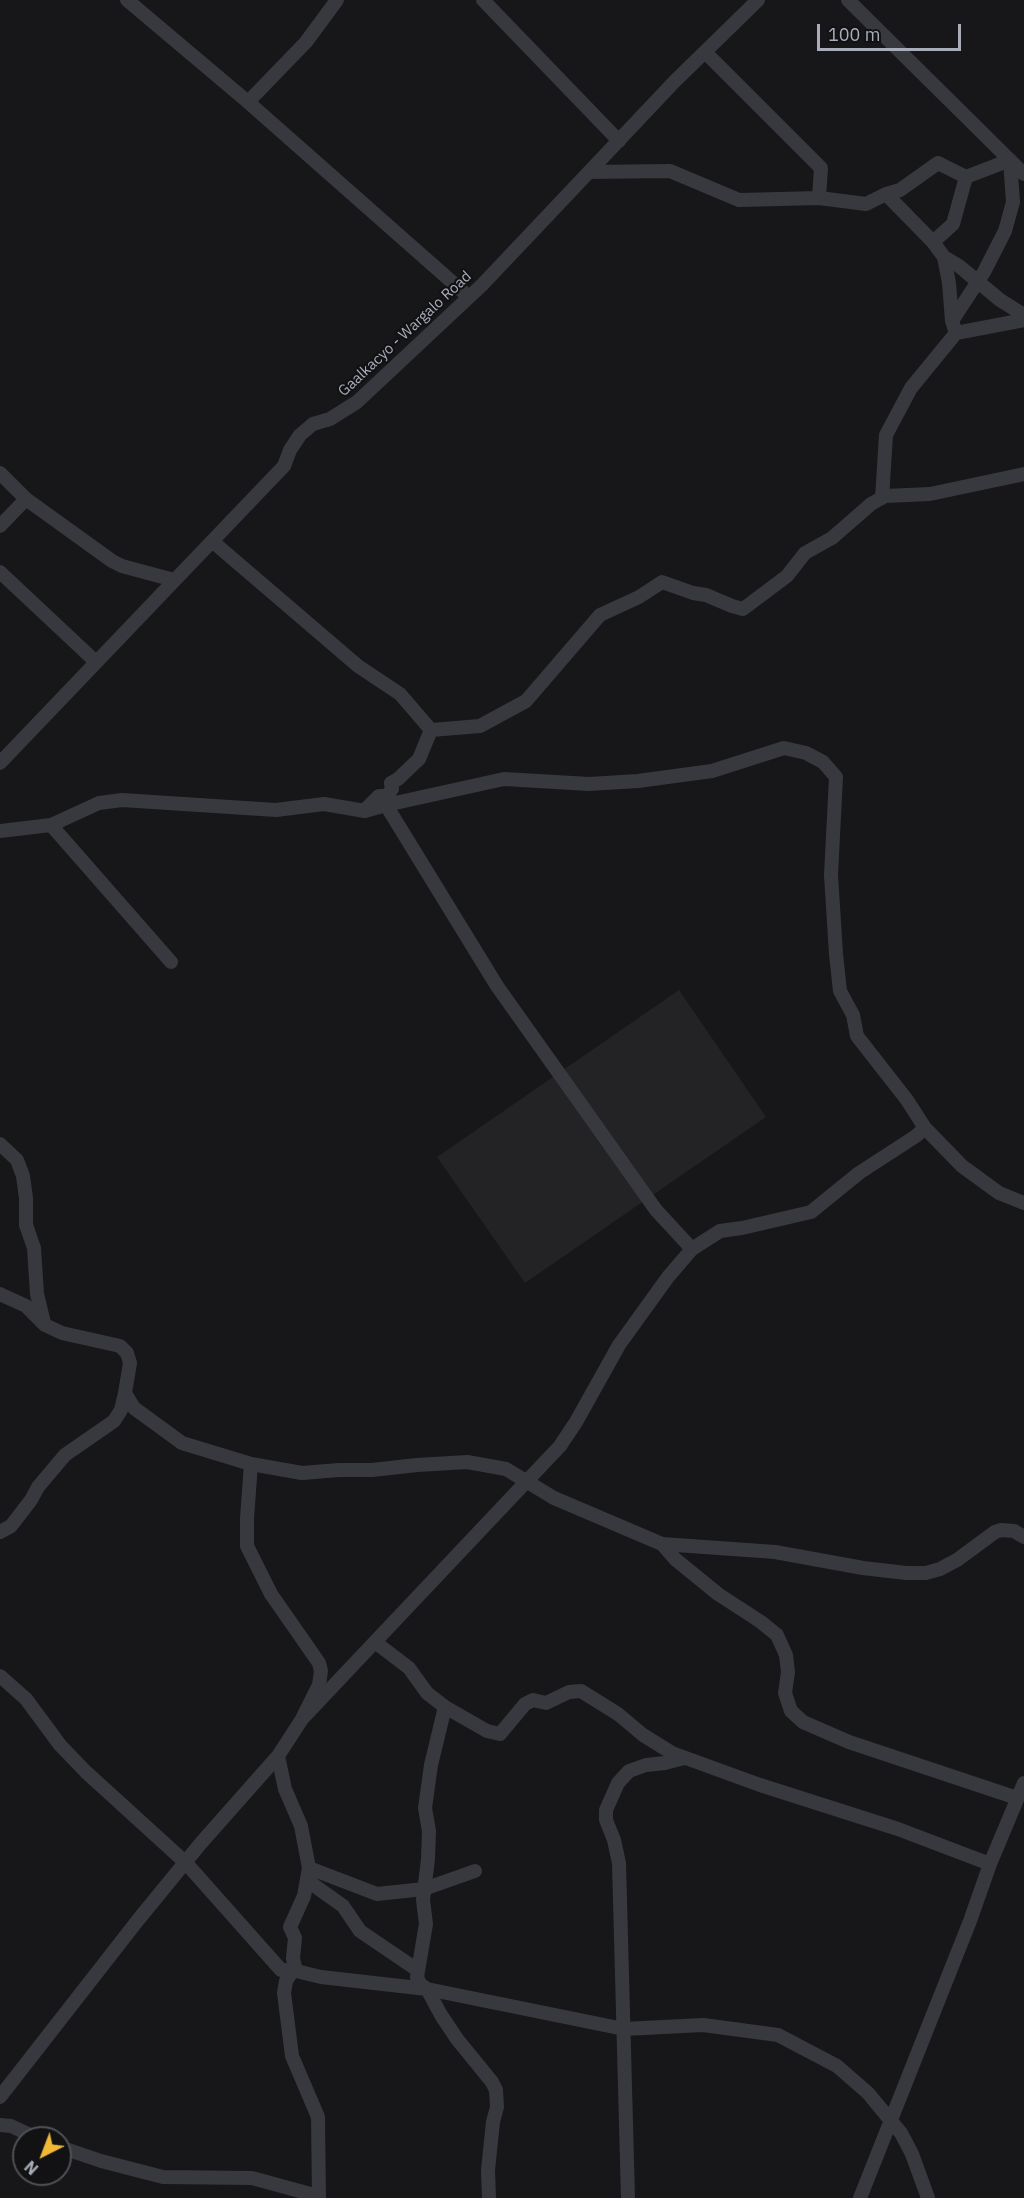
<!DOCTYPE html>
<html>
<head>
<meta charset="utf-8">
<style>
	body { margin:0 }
	#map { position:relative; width:1024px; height:2198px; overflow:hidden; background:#171719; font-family:"IBM Plex Sans",sans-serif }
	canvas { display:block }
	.north { position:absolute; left:12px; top:2126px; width:60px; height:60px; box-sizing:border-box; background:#121214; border:2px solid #4e5056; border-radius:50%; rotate:222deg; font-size:16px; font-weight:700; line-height:24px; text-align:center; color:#a9adb9 }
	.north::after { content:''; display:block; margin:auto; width:21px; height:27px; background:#f1b837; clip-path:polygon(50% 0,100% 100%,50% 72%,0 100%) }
	.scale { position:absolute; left:817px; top:24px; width:144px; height:27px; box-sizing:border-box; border:3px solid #a9adb9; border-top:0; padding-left:8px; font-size:18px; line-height:21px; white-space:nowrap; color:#a9adb9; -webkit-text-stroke:4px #121214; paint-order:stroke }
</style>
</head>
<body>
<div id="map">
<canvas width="1024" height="2198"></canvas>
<div class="north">N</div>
<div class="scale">100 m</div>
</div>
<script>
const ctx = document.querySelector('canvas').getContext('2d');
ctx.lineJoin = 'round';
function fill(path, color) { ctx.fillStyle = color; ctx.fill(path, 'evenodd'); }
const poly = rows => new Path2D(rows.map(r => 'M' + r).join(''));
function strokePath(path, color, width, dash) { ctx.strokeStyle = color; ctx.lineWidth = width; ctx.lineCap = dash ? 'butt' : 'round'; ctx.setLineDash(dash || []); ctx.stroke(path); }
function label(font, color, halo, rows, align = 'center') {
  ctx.font = font + ' "IBM Plex Sans",sans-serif'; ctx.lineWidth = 4.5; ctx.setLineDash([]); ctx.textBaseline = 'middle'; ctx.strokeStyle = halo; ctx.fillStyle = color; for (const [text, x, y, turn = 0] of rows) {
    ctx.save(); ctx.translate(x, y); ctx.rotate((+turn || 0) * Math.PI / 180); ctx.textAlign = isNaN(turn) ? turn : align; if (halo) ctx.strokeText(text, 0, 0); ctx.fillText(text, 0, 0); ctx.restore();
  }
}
fill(poly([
	[679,990,766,1117,525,1283,437,1157]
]), '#232326');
strokePath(poly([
	[127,0,248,102,469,297],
	[483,0,619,141],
	[848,0,1024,174],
	[705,52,821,168,819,198],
	[248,102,306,42,337,0],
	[589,172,670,171,739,200,819,198,866,204,886,194,900,190,938,163,966,177,1010,160,1013,202,1005,231,984,272,952,321,956,333],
	[886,194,933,242,944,257,949,283,952,321],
	[933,242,953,224,966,177],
	[944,257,959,266,1000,300,1024,315],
	[0,473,26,499,112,561,122,566,174,580],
	[882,498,886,435,911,388,956,333,1024,320],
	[0,526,26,499],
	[212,541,358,666,400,694,431,730],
	[0,572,96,662],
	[0,763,284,466,290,450,300,435,313,424,330,419,357,402,482,285,675,81,758,0],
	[386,805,497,986,656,1210,692,1249],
	[366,809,379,796,387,796,392,789,391,783,398,779,419,759,431,730,480,726,526,701,600,615,639,597,662,582,693,593,706,595,732,606,743,609,787,576,805,553,832,538,871,504,885,496,930,494,1024,474],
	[51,825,171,962],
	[0,831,51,825,99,803,122,800,276,810,324,804,365,811,386,805,504,779,589,784,638,781,712,771,784,748,806,753,823,762,836,777,831,875,836,954,840,991,853,1015,857,1036,907,1100,925,1128,962,1166,999,1193,1024,1203],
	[0,1144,17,1160,23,1176,26,1198,26,1225,34,1248,37,1294,44,1323],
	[0,1294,26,1306,45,1325,62,1333,120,1346,127,1353,130,1363,125,1393,134,1408,182,1443,251,1464,302,1473,339,1470,372,1470,417,1465,467,1462,506,1469,554,1498,662,1544,775,1552,863,1568,906,1573,926,1573,940,1569,957,1560,995,1532,1001,1530,1014,1531,1024,1537],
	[251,1464,247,1518,247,1546,271,1594,319,1663,321,1671,319,1685,302,1719,278,1756,285,1789,301,1826,309,1868,304,1896,290,1927,295,1938,293,1958,295,1967,286,1981,284,1993,292,2056,318,2117,319,2198],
	[0,1532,11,1526,31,1500,38,1487,65,1455,114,1421,121,1410,125,1393],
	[662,1544,675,1559,718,1594,761,1622,777,1635,786,1655,788,1672,785,1693,791,1711,803,1722,849,1742,1017,1798],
	[375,1642,409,1668,427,1693,445,1707,487,1731,500,1734,525,1704,533,1700,546,1703,569,1692,581,1691,618,1714,643,1735,672,1753,760,1785,898,1829,990,1864],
	[0,1676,26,1699,60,1745,86,1772,186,1863,281,1970,292,1970,321,1977,427,1989,624,2029,703,2025,778,2035,837,2066,868,2093,901,2133,912,2154,928,2198],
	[445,1707,431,1765,425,1808,429,1831,428,1859,423,1900,426,1924,417,1977,420,1984,427,1989,441,2015,457,2039,492,2082,496,2090,497,2107,493,2122,488,2170,489,2198],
	[302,1719,560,1446,576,1422,619,1345,668,1277,692,1249,720,1231,742,1228,811,1212,859,1173,916,1136,925,1128],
	[309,1868,377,1894,424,1889,475,1871],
	[308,1881,343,1906,360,1931,416,1969],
	[0,2097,138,1920,201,1843,278,1756],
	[0,2125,11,2126,37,2138],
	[60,2147,101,2161,163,2177,252,2178,318,2196],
	[628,2198,619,1863,614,1840,606,1820,606,1810,618,1783,629,1771,646,1765,665,1763,684,1758],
	[860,2198,970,1921,990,1864,1024,1783]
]), '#38393e', 14);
label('15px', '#a9adb9', '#121214', [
	["Gaalkacyo - Wargalo Road",405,334,-43]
]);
</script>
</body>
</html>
